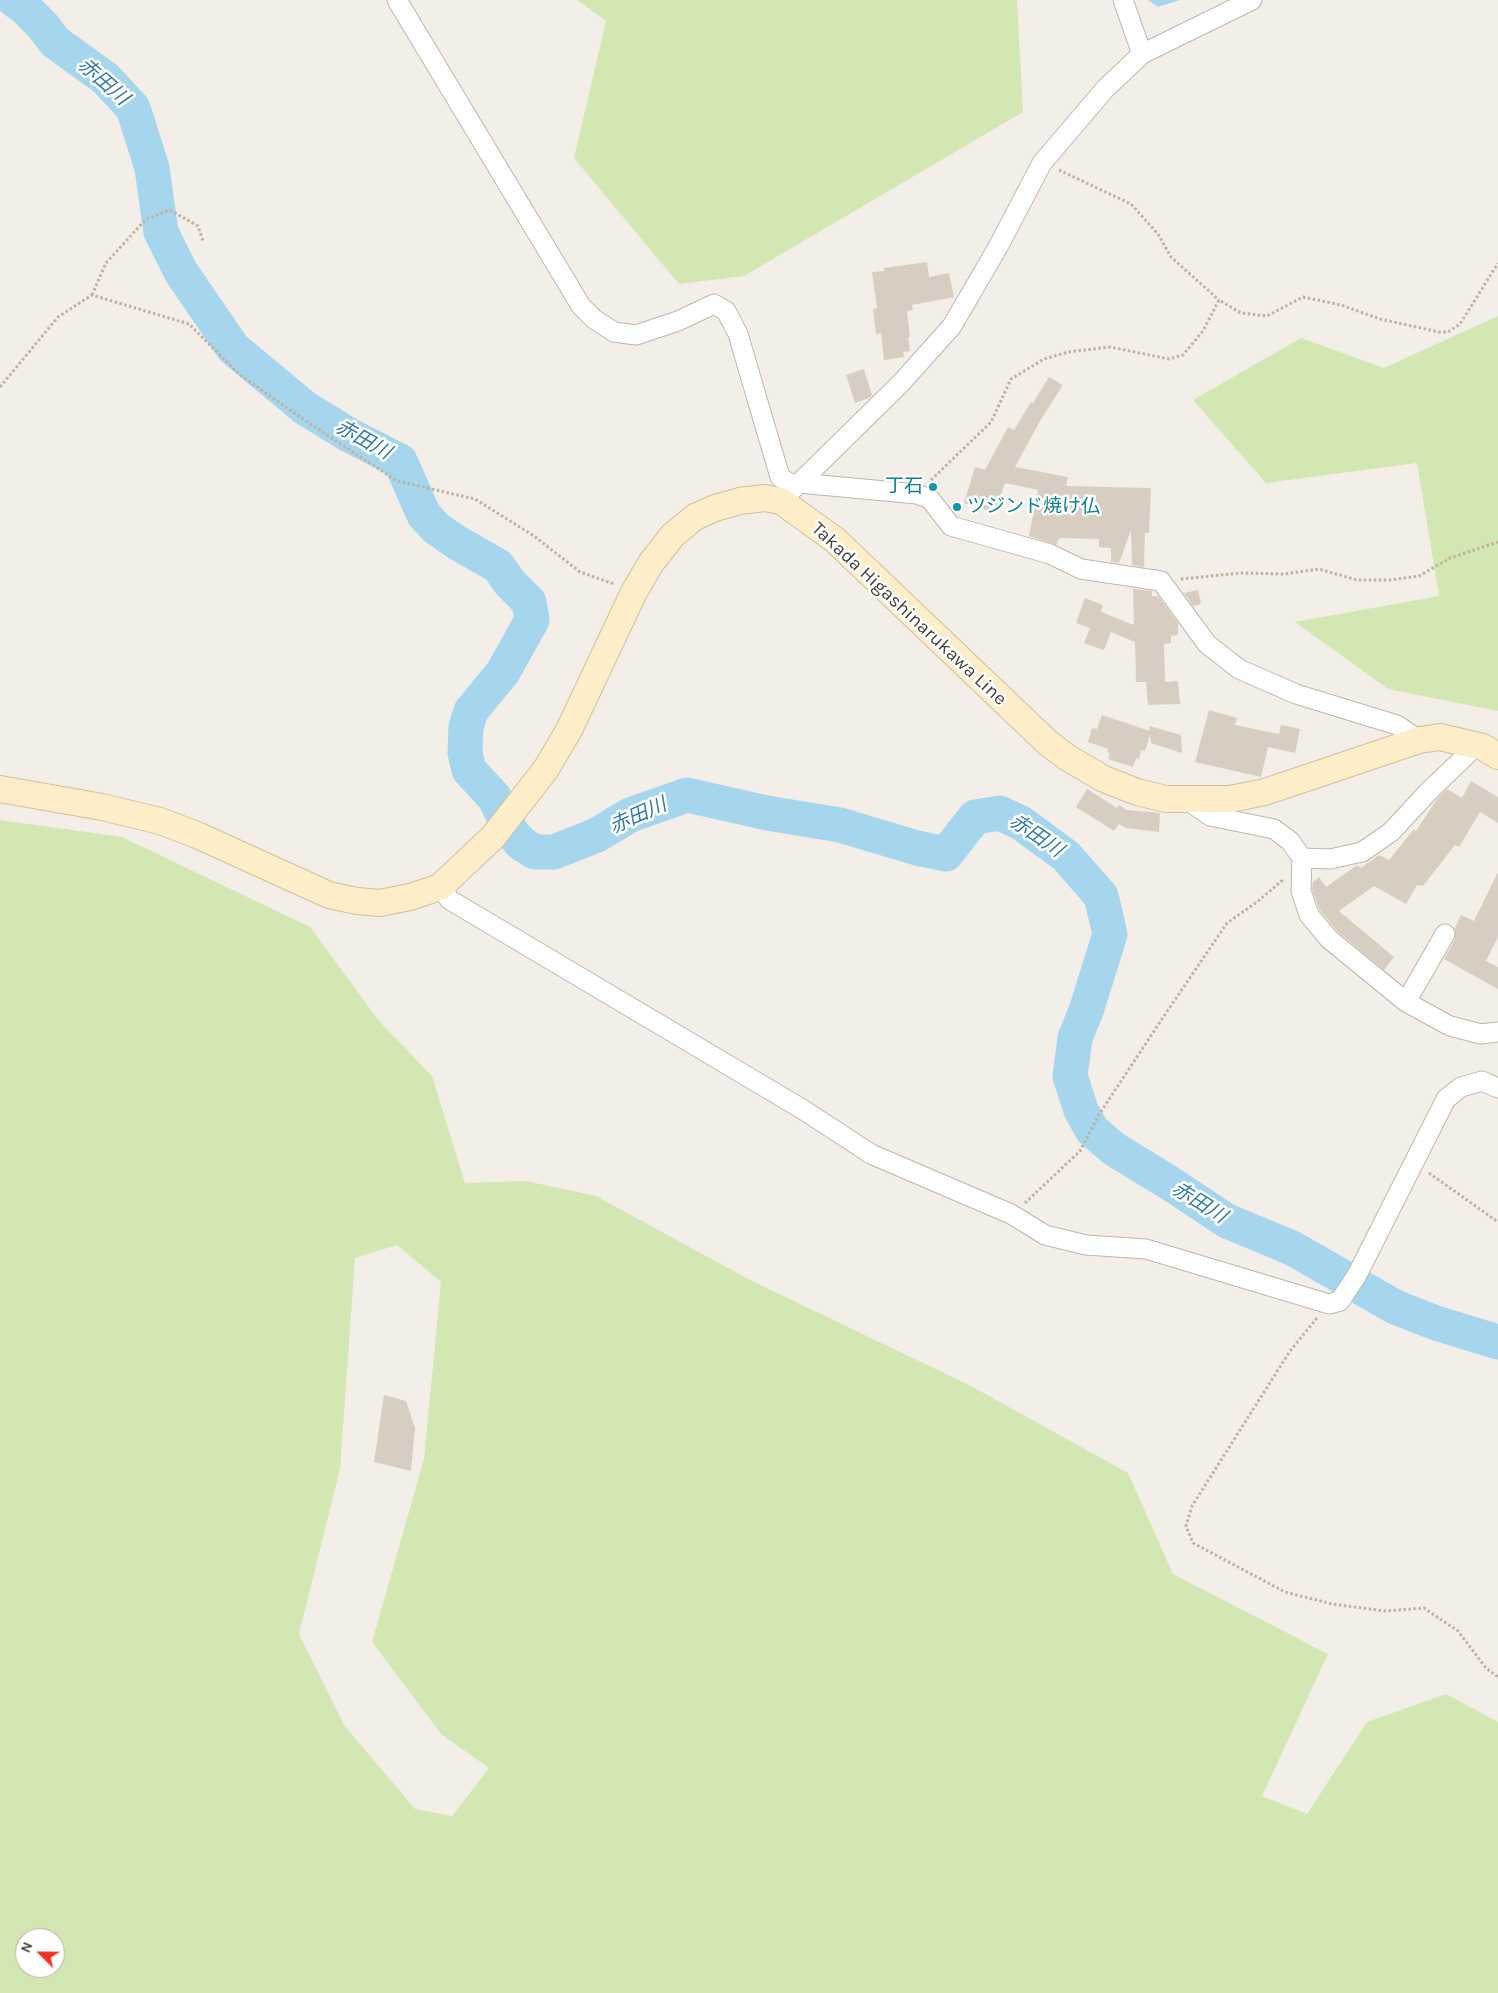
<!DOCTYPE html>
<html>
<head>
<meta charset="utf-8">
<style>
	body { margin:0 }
	#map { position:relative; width:1498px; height:1993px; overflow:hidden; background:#f3efe8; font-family:Karla,sans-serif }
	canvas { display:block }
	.north { position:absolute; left:15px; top:1928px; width:50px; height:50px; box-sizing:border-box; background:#fff; border:1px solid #b5b2af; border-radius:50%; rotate:293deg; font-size:14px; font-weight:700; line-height:20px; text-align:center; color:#473f37 }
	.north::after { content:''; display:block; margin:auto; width:18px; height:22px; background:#f4301f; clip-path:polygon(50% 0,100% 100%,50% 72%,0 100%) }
</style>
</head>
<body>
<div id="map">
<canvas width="1498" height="1993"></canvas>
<div class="north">N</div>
</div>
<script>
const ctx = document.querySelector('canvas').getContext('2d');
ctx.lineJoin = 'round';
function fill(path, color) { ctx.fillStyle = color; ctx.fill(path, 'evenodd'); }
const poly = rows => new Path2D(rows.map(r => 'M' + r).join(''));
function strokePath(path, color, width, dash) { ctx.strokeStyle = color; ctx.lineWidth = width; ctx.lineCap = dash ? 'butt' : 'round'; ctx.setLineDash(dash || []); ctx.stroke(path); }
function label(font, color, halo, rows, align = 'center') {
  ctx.font = font + ' Karla,"Noto Sans JP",sans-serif'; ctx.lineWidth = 5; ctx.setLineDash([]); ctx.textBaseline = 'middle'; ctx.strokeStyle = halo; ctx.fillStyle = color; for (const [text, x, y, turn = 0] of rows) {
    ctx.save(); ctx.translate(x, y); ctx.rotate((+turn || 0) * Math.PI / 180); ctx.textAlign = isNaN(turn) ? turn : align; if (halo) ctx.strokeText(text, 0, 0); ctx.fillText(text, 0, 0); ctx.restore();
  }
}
fill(poly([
	[577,0,1017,0,1023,112,744,276,679,284,574,158,606,21],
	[1498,316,1498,711,1388,689,1295,622,1439,596,1417,463,1266,483,1193,400,1301,338,1384,368],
	[0,820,122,837,310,927,379,1021,432,1076,465,1183,526,1181,596,1196,750,1280,971,1386,1128,1473,1173,1574,1328,1654,1262,1796,1307,1814,1367,1722,1446,1694,1498,1722,1498,1993,0,1993],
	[397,1245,441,1282,424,1459,372,1642,441,1734,489,1768,452,1816,415,1809,344,1725,299,1634,340,1469,355,1258],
	[25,1938,55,1938,55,1968,25,1968]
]), '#d2e7b2');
fill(poly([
	[1148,0,1180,0,1158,7]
]), '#a6d6ee');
strokePath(poly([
	[14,0,24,7,43,26,55,42,105,78,133,108,152,168,161,232,181,272,233,348,305,408,349,435,400,461,424,515,436,528,456,542,498,566,510,583,529,602,532,620,503,672,471,711,466,727,465,753,469,770,494,797,512,833,522,844,535,852,554,852,597,835,630,815,687,795,767,813,840,825,917,848,946,854,975,817,1000,813,1021,823,1066,856,1101,896,1110,934,1087,1008,1075,1038,1070,1076,1081,1110,1092,1130,1114,1149,1168,1182,1227,1221,1292,1248,1395,1307,1436,1323,1498,1342]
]), '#a6d6ee', 35);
fill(poly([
	[927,262,929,277,949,273,954,297,912,305,913,310,907,311,910,337,908,337,910,351,903,352,904,357,884,360,881,333,876,334,873,309,877,308,872,272,884,271,884,268],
	[864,369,872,395,869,398,855,403,846,375],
	[1049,377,1063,385,1040,421,1015,467,1068,477,1066,486,1151,488,1149,533,1145,533,1144,567,1132,565,1131,530,1119,563,1111,562,1111,548,1099,547,1099,539,1059,538,1056,545,1029,536,1038,490,1005,483,995,513,964,503,975,467,985,470,1008,427,1014,430,1031,402,1033,403],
	[1133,589,1152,591,1152,596,1158,596,1178,623,1178,635,1171,636,1171,643,1164,644,1165,682,1178,681,1180,704,1148,705,1146,682,1136,682,1135,642,1111,632,1104,650,1084,643,1090,628,1076,623,1085,598,1103,605,1101,612,1134,625],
	[1198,590,1201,604,1193,606,1184,593],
	[1209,710,1237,718,1235,725,1279,734,1281,725,1300,729,1295,753,1268,747,1261,777,1195,762],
	[1102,715,1150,731,1149,726,1181,735,1182,753,1151,743,1150,735,1145,751,1141,750,1139,759,1136,758,1133,767,1108,759,1110,753,1107,752,1108,749,1088,742,1092,728,1097,729],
	[1471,781,1498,797,1498,823,1480,812,1459,847,1455,845,1423,886,1417,885,1406,904,1374,886,1339,911,1394,957,1384,970,1337,931,1319,909,1312,889,1313,882,1319,877,1326,887,1357,865,1361,868,1379,855,1389,860,1414,829,1416,831,1437,799,1447,789,1462,798],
	[1087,789,1117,808,1119,805,1127,810,1160,813,1159,832,1126,828,1119,824,1114,831,1076,807],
	[1498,872,1498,937,1486,961,1498,967,1498,989,1444,959,1455,939,1455,928,1461,915,1474,921],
	[384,1395,406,1401,415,1428,411,1471,374,1462]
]), '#d8cdc1');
const street = poly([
	[397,0,581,306,594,319,614,332,636,335,678,321,714,304,726,311,738,334,780,477,795,487],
	[1123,0,1142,54],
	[799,483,917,494,930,499,951,526,1050,554,1081,569,1161,581,1207,644,1239,669,1296,694,1397,725,1419,740],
	[787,495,901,383,952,326,998,247,1042,163,1105,89,1142,54,1252,0],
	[1187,800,1210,816,1274,829,1290,841,1302,858,1301,891,1309,915,1329,939,1406,1002,1450,1026,1481,1034,1498,1032],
	[1302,858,1330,859,1362,852,1391,832,1429,791,1476,746],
	[440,887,450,900,802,1109,871,1154,1011,1214,1045,1235,1086,1245,1146,1249,1329,1304,1340,1301,1357,1275,1446,1099,1461,1087,1482,1081,1498,1088],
	[1406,1002,1445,934]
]);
const secondary = poly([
	[0,789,102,807,160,821,197,835,329,895,357,901,380,903,410,897,440,887,493,837,546,769,569,730,634,592,651,563,673,535,695,517,715,508,740,501,764,498,781,501,835,540,1048,743,1068,758,1104,779,1137,792,1166,799,1230,799,1265,792,1419,740,1440,737,1483,747,1498,756]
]);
strokePath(street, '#bfb6ab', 21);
strokePath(secondary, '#d2bf99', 28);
strokePath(poly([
	[1059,170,1131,204,1158,234,1171,257,1219,300],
	[92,295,106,263,146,219,170,210,198,226,203,241],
	[0,387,58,317,92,295,189,324,240,375,303,419,397,481,475,499,534,536,580,572,614,584],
	[931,480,991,422,1011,379,1044,359,1068,352,1110,347,1169,359,1183,355,1203,331,1219,300,1241,313,1267,316,1303,297,1341,305,1380,319,1439,332,1448,332,1460,324,1498,263],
	[1181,579,1242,573,1284,574,1319,569,1357,580,1390,580,1419,576,1450,558,1498,542],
	[1429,1173,1498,1222],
	[1025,1203,1080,1151,1100,1113,1164,1016,1227,923,1257,902,1284,879],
	[1317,1318,1290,1351,1192,1506,1186,1526,1193,1543,1285,1592,1332,1604,1385,1611,1424,1608,1458,1631,1486,1668,1498,1677]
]), '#c0b19c', 3, [2.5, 2.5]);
strokePath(street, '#fff', 19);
strokePath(secondary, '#fdedc8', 26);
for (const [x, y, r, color] of [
	[933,487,5,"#0f9aa8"],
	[957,507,5,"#0f9aa8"]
]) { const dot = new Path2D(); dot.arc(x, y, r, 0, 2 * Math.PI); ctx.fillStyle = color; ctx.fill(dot); strokePath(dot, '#fff', 2); }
label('19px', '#0d838f', '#fff', [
	["丁石",923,487],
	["ツジンド焼け仏",967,507,"left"]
], 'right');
label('19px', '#473f37', '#fff', [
	["Takada Higashinarukawa Line",909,614,43]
]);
label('italic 20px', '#317da8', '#fff', [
	["赤田川",103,82,41],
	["赤田川",363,440,29],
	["赤田川",638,816,-24],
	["赤田川",1036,836,34],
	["赤田川",1199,1203,32]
]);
</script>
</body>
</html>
